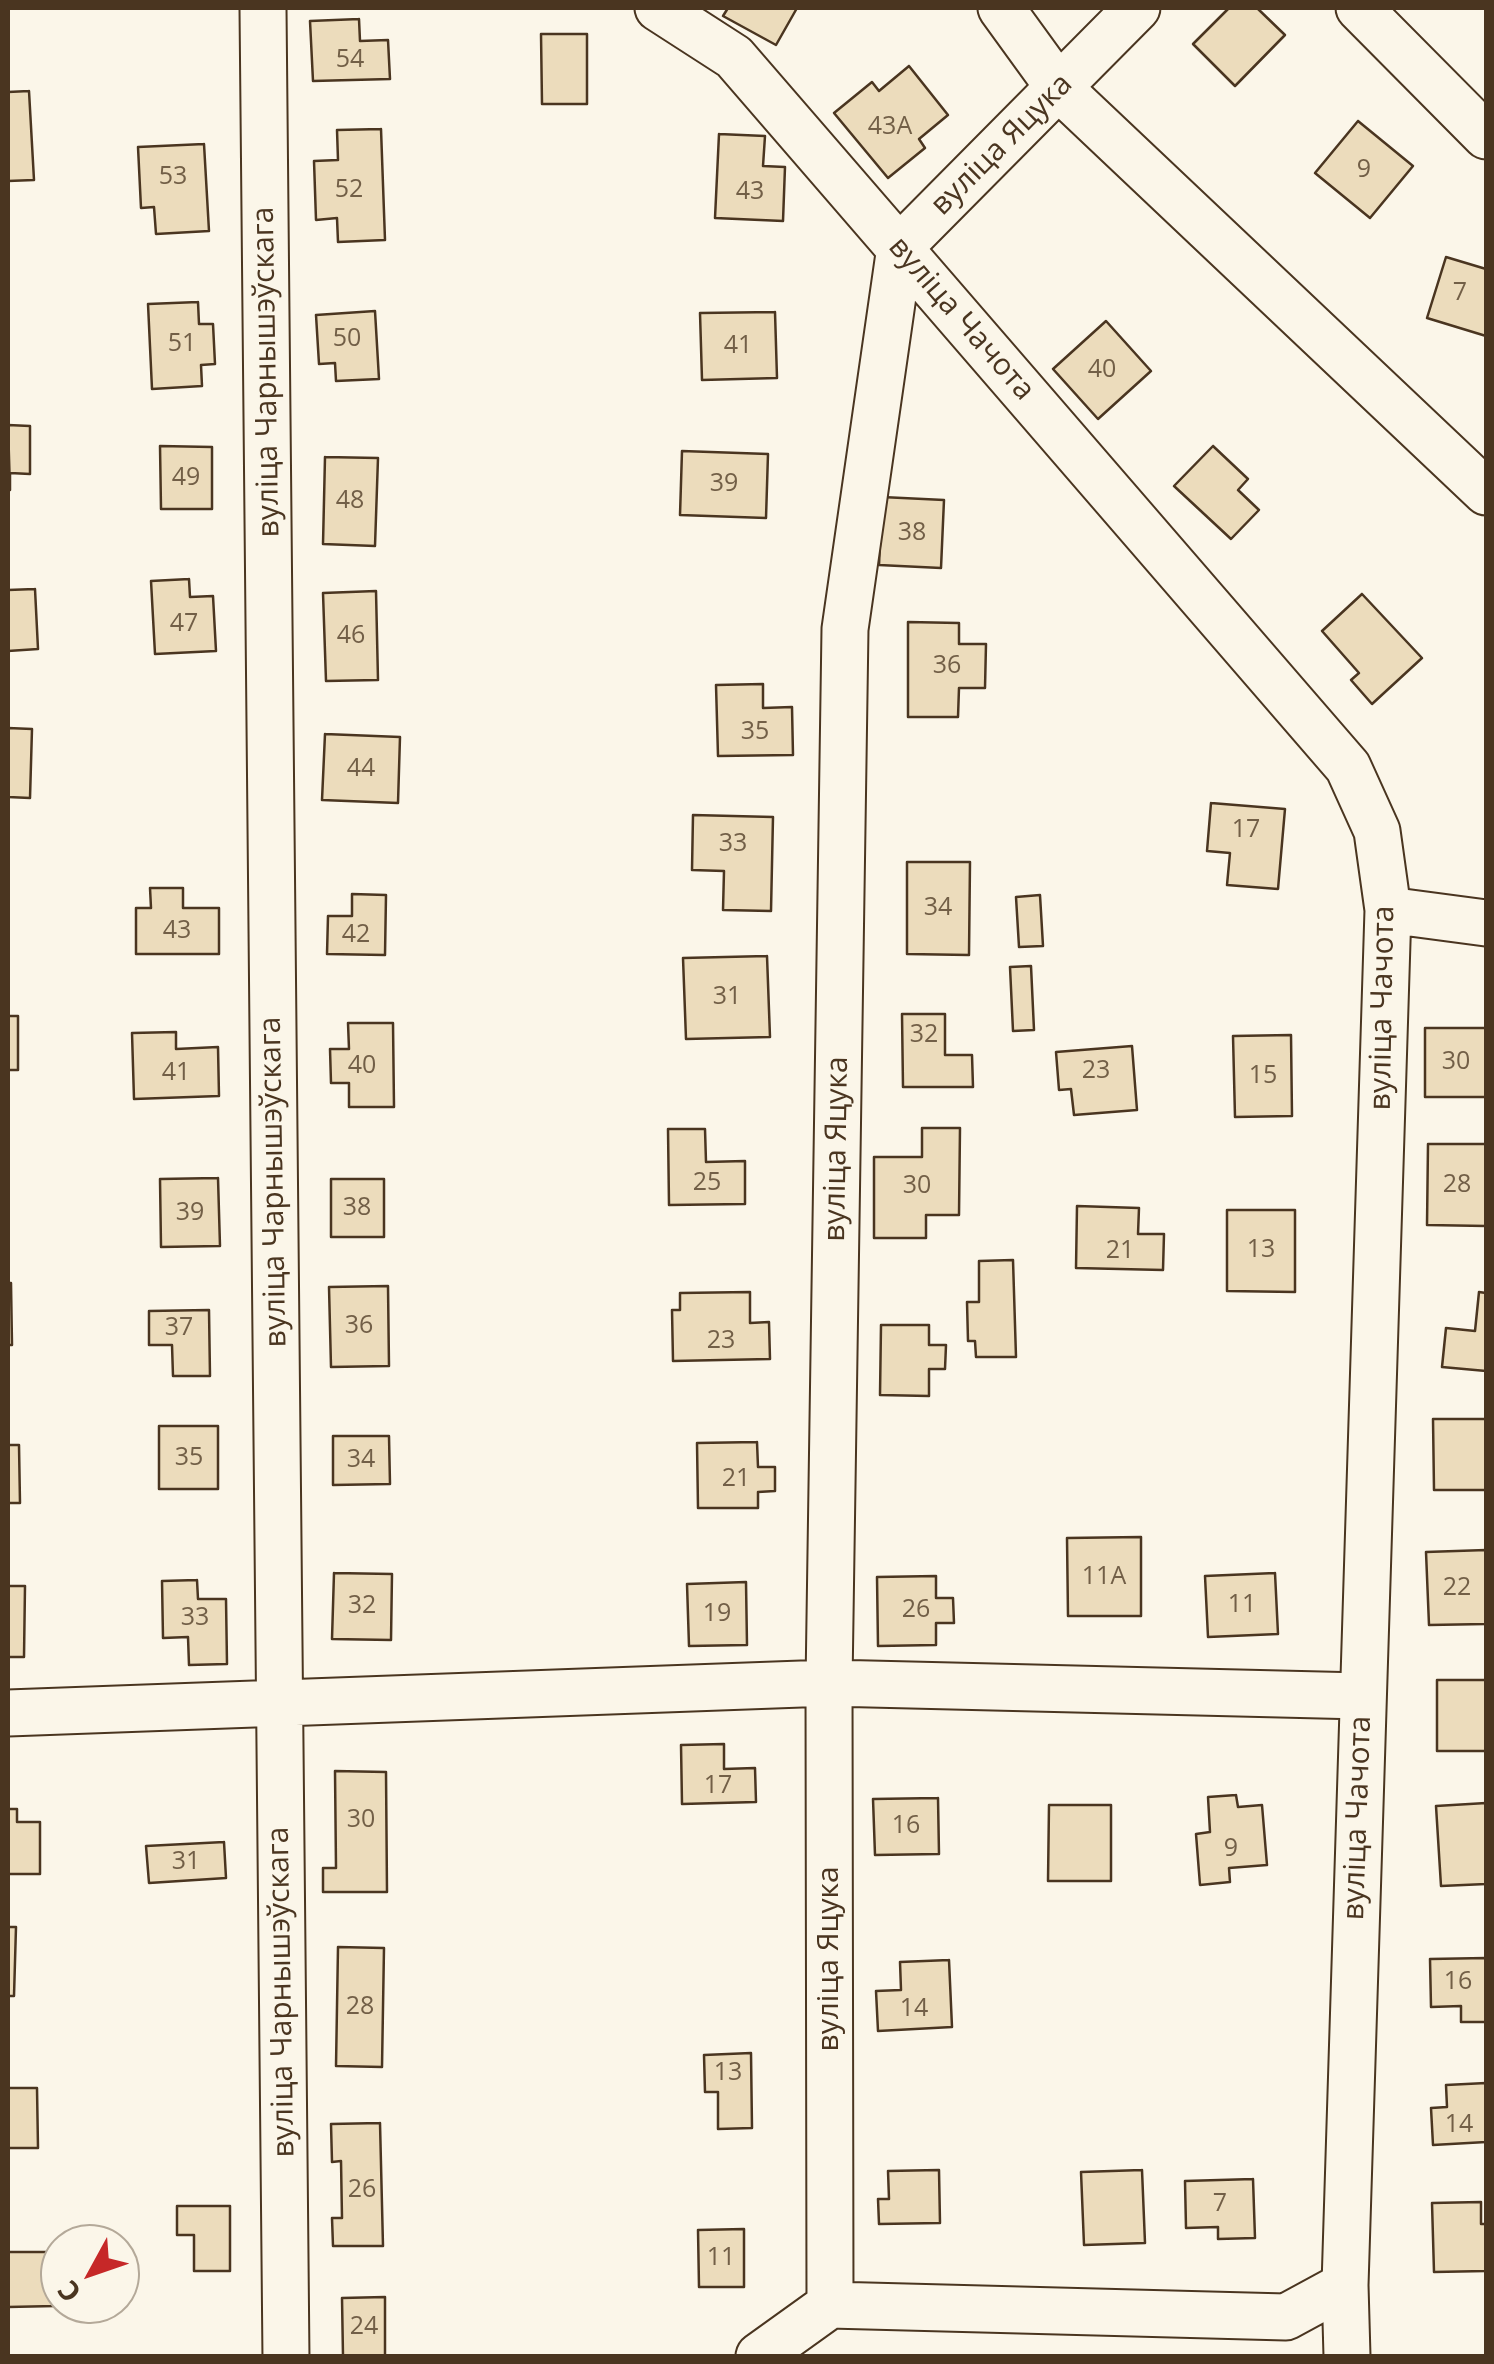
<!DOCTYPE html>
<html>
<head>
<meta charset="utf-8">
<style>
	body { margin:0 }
	#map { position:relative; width:1494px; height:2364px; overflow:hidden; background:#fbf6e9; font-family:"Open Sans",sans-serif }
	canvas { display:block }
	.frame { position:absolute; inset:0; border:10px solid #4a3520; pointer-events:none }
	.north { position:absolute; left:40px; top:2224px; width:100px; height:100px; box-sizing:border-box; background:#fbf6e9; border:2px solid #b4a999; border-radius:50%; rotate:230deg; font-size:28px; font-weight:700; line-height:40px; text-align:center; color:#4a3520 }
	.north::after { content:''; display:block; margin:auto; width:35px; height:45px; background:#c62828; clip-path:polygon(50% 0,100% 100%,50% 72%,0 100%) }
</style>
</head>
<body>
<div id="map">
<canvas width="1494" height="2364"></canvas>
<div class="frame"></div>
<div class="north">С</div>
</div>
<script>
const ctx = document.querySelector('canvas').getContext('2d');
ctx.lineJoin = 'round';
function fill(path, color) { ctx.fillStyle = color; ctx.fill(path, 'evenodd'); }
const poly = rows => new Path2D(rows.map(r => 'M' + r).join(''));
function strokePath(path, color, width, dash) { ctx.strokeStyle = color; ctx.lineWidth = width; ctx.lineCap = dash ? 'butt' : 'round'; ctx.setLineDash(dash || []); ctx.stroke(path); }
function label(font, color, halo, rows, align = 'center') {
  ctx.font = font + ' "Open Sans",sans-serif'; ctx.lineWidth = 8; ctx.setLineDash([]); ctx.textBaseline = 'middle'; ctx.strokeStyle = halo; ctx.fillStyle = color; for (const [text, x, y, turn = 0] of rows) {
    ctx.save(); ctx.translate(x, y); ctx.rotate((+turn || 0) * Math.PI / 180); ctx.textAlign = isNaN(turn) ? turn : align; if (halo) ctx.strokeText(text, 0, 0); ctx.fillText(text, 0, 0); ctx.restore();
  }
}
const building = poly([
	[728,8,797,8,776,45,723,16,728,8],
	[1229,8,1257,8,1285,35,1235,86,1193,44,1229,8],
	[359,19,360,41,388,40,390,79,313,81,310,21,359,19],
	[541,34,587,34,587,104,542,104,541,34],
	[909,66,948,115,919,139,925,148,888,178,834,113,872,82,879,91,909,66],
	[29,91,34,180,8,181,8,92,29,91],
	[1358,121,1413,166,1370,218,1315,173,1358,121],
	[381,129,385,240,338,242,337,218,316,220,314,161,338,160,337,130,381,129],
	[719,134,765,136,763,166,785,167,783,221,715,218,719,134],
	[204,144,209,231,156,234,154,207,141,208,138,147,204,144],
	[1446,257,1486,269,1486,336,1427,318,1446,257],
	[198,302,199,324,213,324,215,364,201,365,202,386,152,389,148,304,198,302],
	[375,311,379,379,336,381,335,363,319,364,316,315,375,311],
	[775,312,777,378,702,380,700,313,775,312],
	[1106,321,1151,371,1098,419,1053,369,1106,321],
	[8,425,30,426,30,474,10,473,10,490,8,425],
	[160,446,212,447,212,509,161,509,160,446],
	[1213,446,1248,479,1238,490,1259,510,1231,539,1174,486,1213,446],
	[682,451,768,454,766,518,680,515,682,451],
	[325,457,378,458,375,546,323,544,325,457],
	[882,497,944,500,941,568,879,565,882,497],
	[189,579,190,597,213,596,216,651,155,654,151,581,189,579],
	[35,589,38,649,8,651,8,590,35,589],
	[376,591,378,680,326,681,323,593,376,591],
	[1362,594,1422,658,1372,704,1351,680,1359,673,1322,631,1362,594],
	[908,622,959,623,959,644,986,644,985,688,959,688,958,717,908,717,908,622],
	[763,684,763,708,792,707,793,755,718,756,716,685,763,684],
	[8,728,32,729,30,798,8,797,8,728],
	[325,734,400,737,398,803,322,800,325,734],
	[1211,803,1285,809,1278,889,1227,885,1230,853,1207,851,1211,803],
	[693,815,773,817,771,911,723,910,724,871,692,870,693,815],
	[907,862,970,862,969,955,907,954,907,862],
	[150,888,183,888,183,908,219,908,219,954,136,954,136,908,151,908,150,888],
	[352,894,386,895,385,955,327,954,328,916,352,916,352,894],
	[1040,895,1043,946,1019,947,1016,897,1040,895],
	[767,956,770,1037,686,1039,683,958,767,956],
	[1031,966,1034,1030,1013,1031,1010,967,1031,966],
	[902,1014,945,1014,945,1055,972,1055,973,1087,903,1087,902,1014],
	[8,1016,18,1016,18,1070,8,1070,8,1016],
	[348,1023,393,1023,394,1107,349,1107,349,1083,331,1083,330,1049,349,1049,348,1023],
	[1425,1028,1486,1028,1486,1097,1425,1097,1425,1028],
	[176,1032,176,1049,218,1047,219,1096,134,1099,132,1033,176,1032],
	[1291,1035,1292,1116,1235,1117,1233,1036,1291,1035],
	[1132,1046,1137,1110,1074,1115,1071,1089,1059,1090,1056,1052,1132,1046],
	[922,1128,960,1128,959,1215,926,1215,926,1238,874,1238,874,1157,922,1157,922,1128],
	[668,1129,705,1129,706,1162,745,1161,745,1204,669,1205,668,1129],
	[1428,1144,1486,1144,1486,1226,1427,1225,1428,1144],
	[218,1178,220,1246,161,1247,160,1179,218,1178],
	[331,1179,384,1179,384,1237,331,1237,331,1179],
	[1077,1206,1139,1208,1138,1234,1164,1234,1163,1270,1076,1268,1077,1206],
	[1227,1210,1295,1210,1295,1292,1227,1291,1227,1210],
	[1013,1260,1016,1357,976,1357,975,1341,968,1341,967,1302,979,1302,979,1261,1013,1260],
	[8,1283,11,1283,12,1345,8,1345,8,1283],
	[388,1286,389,1366,331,1367,329,1287,388,1286],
	[750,1292,750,1323,769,1322,770,1359,673,1361,672,1310,680,1310,680,1293,750,1292],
	[1479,1292,1486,1293,1486,1371,1442,1367,1446,1328,1475,1331,1479,1292],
	[209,1310,210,1376,173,1376,172,1345,149,1345,149,1311,209,1310],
	[881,1325,929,1325,929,1345,946,1345,945,1369,929,1369,929,1396,880,1395,881,1325],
	[1433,1419,1486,1419,1486,1490,1434,1490,1433,1419],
	[159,1426,218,1426,218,1489,159,1489,159,1426],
	[333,1436,389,1436,390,1484,333,1485,333,1436],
	[757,1442,758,1467,775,1467,775,1491,758,1492,758,1508,698,1508,697,1443,757,1442],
	[8,1445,19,1445,20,1503,8,1503,8,1445],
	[1141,1537,1141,1616,1068,1616,1067,1538,1141,1537],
	[1486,1550,1486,1624,1429,1625,1426,1552,1486,1550],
	[334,1573,392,1574,391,1640,332,1639,334,1573],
	[1275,1573,1278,1634,1208,1637,1205,1576,1275,1573],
	[936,1576,936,1598,953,1598,954,1623,936,1623,936,1645,878,1646,877,1577,936,1576],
	[197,1580,198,1599,226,1599,227,1664,189,1665,188,1637,163,1638,162,1581,197,1580],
	[746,1582,747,1645,689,1646,687,1584,746,1582],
	[8,1586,25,1586,24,1657,8,1657,8,1586],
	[1437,1680,1486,1680,1486,1770,1486,1751,1437,1751,1437,1680],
	[724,1744,724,1769,755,1768,756,1802,682,1804,681,1745,724,1744],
	[335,1771,386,1772,387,1892,323,1892,323,1868,336,1868,335,1771],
	[1236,1795,1238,1807,1262,1805,1267,1865,1229,1868,1230,1882,1200,1885,1196,1834,1210,1832,1208,1797,1236,1795],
	[938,1798,939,1854,875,1855,873,1799,938,1798],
	[1486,1803,1486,1884,1441,1886,1436,1806,1486,1803],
	[1049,1805,1111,1805,1111,1881,1048,1881,1049,1805],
	[8,1809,17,1809,17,1822,40,1822,40,1874,8,1874,8,1809],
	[224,1842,226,1878,149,1883,146,1846,224,1842],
	[8,1927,16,1927,14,1996,8,1996,8,1927],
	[338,1947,384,1948,382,2067,336,2066,338,1947],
	[1486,1958,1486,2022,1461,2022,1461,2006,1431,2007,1430,1959,1486,1958],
	[949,1960,952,2027,878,2031,876,1991,901,1990,900,1962,949,1960],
	[751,2053,752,2128,718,2129,718,2092,705,2092,704,2055,751,2053],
	[1486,2083,1486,2142,1433,2145,1431,2108,1447,2107,1446,2085,1486,2083],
	[8,2088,37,2088,38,2148,8,2148,8,2088],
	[380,2123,383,2246,333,2246,332,2218,342,2218,341,2161,332,2162,331,2124,380,2123],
	[939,2170,940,2223,879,2224,878,2199,889,2199,888,2171,939,2170],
	[1142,2170,1145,2243,1084,2245,1081,2172,1142,2170],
	[1253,2179,1255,2238,1218,2239,1218,2227,1186,2228,1185,2181,1253,2179],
	[1481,2202,1481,2224,1486,2224,1486,2271,1434,2272,1432,2203,1481,2202],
	[177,2206,230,2206,230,2271,194,2271,194,2235,177,2235,177,2206],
	[744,2229,744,2287,699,2287,698,2230,744,2229],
	[8,2252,54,2252,55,2306,8,2307,8,2252],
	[385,2297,385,2356,343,2356,342,2298,385,2297]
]);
fill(building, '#ecdcbc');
strokePath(building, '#4a3520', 2.5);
const minor = poly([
	[263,8,286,2356],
	[658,8,734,57,1348,767,1377,831,1388,910,1345,2285,1286,2317,830,2305],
	[1001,8,1059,88,1486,492],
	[1359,8,1486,136],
	[1388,910,1486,923],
	[8,1713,829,1683,1362,1696],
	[1345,2285,1347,2356],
	[759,2356,830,2305,829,1683,845,629,900,247,1137,8]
]);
strokePath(minor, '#4a3520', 49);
strokePath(minor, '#fbf6e9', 45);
label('25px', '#725f47', null, [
	["54",350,60],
	["43А",890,127],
	["9",1364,170],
	["53",173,177],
	["52",349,190],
	["43",750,192],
	["7",1460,293],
	["50",347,339],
	["51",182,344],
	["41",738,346],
	["40",1102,370],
	["49",186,478],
	["39",724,484],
	["48",350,501],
	["38",912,533],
	["47",184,624],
	["46",351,636],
	["36",947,666],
	["35",755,732],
	["44",361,769],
	["17",1246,830],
	["33",733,844],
	["34",938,908],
	["43",177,931],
	["42",356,935],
	["31",727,997],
	["32",924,1035],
	["30",1456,1062],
	["40",362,1066],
	["23",1096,1071],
	["41",176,1073],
	["15",1263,1076],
	["25",707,1183],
	["28",1457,1185],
	["30",917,1186],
	["38",357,1208],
	["39",190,1213],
	["13",1261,1250],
	["21",1120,1251],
	["36",359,1326],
	["37",179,1328],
	["23",721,1341],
	["35",189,1458],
	["34",361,1460],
	["21",736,1479],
	["11А",1104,1577],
	["22",1457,1588],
	["11",1242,1605],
	["32",362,1606],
	["26",916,1610],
	["19",717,1614],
	["33",195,1618],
	["17",718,1786],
	["30",361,1820],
	["16",906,1826],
	["9",1231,1849],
	["31",186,1862],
	["16",1458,1982],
	["28",360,2007],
	["14",914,2009],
	["13",728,2073],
	["14",1459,2125],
	["26",362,2190],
	["7",1220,2204],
	["11",721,2258],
	["24",364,2327]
]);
label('30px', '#4a3520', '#fbf6e9', [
	["вуліца Яцука",1002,145,-45],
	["вуліца Чачота",961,319,49],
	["вуліца Чарнышэўскага",267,372,-91],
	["вуліца Чачота",1383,1008,-89],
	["вуліца Яцука",837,1149,-89],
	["вуліца Чарнышэўскага",274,1182,-91],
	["вуліца Чачота",1358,1818,-88],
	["вуліца Яцука",829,1959,-90],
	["вуліца Чарнышэўскага",282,1992,-91]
]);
</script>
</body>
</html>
